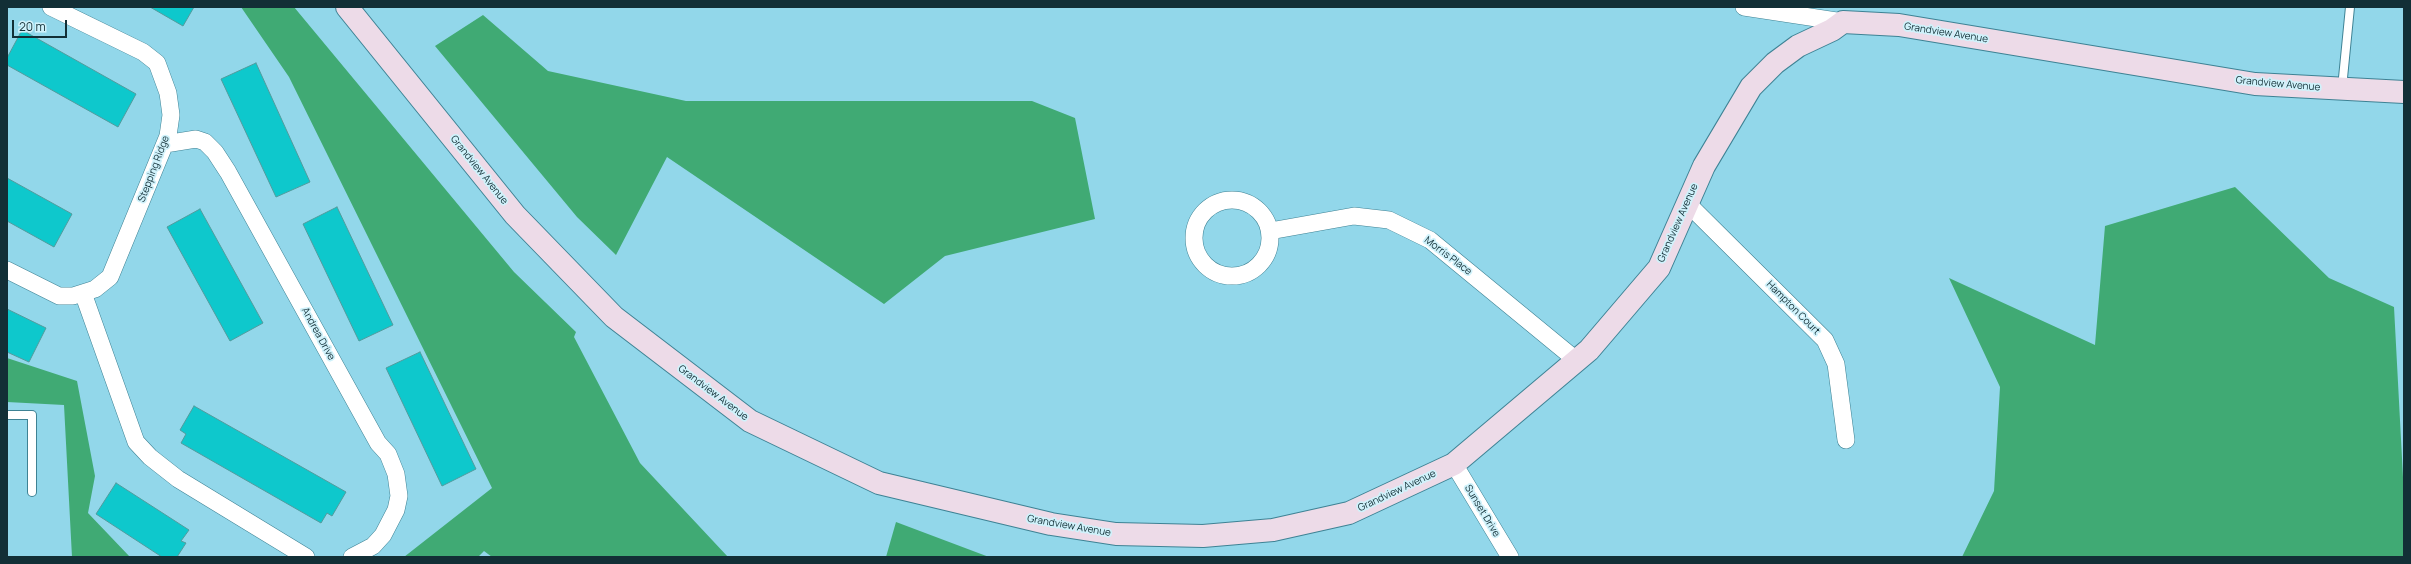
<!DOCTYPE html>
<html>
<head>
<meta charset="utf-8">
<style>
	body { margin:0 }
	#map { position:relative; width:2411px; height:564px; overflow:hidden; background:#92d7ea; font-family:Manrope,sans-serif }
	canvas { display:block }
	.frame { position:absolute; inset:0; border:8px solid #122f36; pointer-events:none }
	.scale { position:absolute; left:12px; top:20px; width:55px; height:18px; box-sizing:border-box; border:2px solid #122f36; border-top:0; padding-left:5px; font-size:12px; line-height:14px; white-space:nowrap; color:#122f36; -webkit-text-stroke:3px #d0f2fb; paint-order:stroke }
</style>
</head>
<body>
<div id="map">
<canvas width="2411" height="564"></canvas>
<div class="frame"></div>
<div class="scale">20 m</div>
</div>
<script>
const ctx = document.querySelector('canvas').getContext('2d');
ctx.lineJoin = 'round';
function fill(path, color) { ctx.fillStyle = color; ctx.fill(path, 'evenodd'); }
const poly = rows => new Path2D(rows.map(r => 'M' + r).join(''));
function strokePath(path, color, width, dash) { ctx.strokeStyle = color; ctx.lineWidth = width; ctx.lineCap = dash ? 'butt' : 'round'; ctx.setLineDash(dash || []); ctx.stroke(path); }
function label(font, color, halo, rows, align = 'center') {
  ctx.font = font + ' Manrope,sans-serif'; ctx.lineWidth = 3.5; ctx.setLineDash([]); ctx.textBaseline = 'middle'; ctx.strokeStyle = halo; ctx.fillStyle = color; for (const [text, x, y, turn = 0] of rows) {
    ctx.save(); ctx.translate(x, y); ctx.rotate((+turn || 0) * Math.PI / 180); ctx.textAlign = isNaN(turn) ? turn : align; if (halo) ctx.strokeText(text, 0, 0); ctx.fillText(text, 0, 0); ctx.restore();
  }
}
fill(poly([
	[241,7,294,7,514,272,576,332,574,337,640,463,728,557,492,557,484,551,478,557,404,557,492,488,289,77],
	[483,15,548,71,686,101,1032,101,1075,118,1095,219,945,256,884,304,667,157,616,255,577,217,435,46],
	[2235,187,2329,278,2394,307,2404,496,2404,557,1962,557,1994,491,2000,387,1949,278,2095,345,2105,226],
	[7,358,77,381,95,476,88,513,130,557,72,557,64,405,7,402],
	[896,522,989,557,886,557]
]), '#40aa74');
const building = poly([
	[150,7,194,7,183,26,150,7],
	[22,30,136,94,118,127,7,65,7,58,22,30],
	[256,63,310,182,276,197,221,79,256,63],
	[7,178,72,214,54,247,7,221,7,178],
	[337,207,393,325,359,341,303,224,337,207],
	[200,209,263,323,230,341,167,227,200,209],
	[7,309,46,328,29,362,7,352,7,309],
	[420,352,476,469,442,486,386,368,420,352],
	[194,406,346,492,332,516,327,513,321,523,181,443,186,434,180,430,194,406],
	[116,483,189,530,181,541,186,543,177,557,162,557,96,514,116,483]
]);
fill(building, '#0ec8cc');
strokePath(building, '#519b9d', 1);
const lane = poly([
	[2342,88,2350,7],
	[7,415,32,415,32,492]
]);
const street = poly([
	[1744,7,1843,22],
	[165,144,196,139,205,142,215,152,228,172,378,443,388,454,396,474,399,496,396,510,383,535,373,546,352,557],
	'1194 238a38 38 0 1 1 76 0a38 38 0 1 1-76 0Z',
	[1688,204,1825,340,1836,364,1846,440],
	[1270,231,1354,216,1389,220,1430,240,1576,360],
	[7,270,59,296,73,296,95,289,110,277,168,136,171,115,168,93,157,63,143,52,51,7],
	[83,293,136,442,150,457,178,479,306,557],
	[1454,464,1510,557]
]);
const secondary = poly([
	[347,7,515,215,614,317,750,421,879,483,1051,524,1116,534,1203,536,1273,530,1349,513,1454,464,1589,350,1659,268,1704,166,1751,87,1775,63,1798,46,1832,30,1843,22,1899,25,2255,84,2404,92]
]);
strokePath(lane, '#3e8294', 10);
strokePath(street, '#3e8294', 18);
strokePath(secondary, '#3e8294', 24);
strokePath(lane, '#fff', 8);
strokePath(street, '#fff', 17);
strokePath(secondary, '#eddbe8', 22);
label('10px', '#122f36', '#d0f2fb', [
	["Grandview Avenue",1946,33,9],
	["Grandview Avenue",2278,84,5],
	["Stepping Ridge",154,169,-69],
	["Grandview Avenue",479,170,51],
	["Grandview Avenue",1678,223,-66],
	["Morris Place",1448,256,37],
	["Hampton Court",1793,308,45],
	["Andrea Drive",318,334,61],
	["Grandview Avenue",713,393,37],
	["Grandview Avenue",1397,491,-25],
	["Sunset Drive",1482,511,59],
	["Grandview Avenue",1069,526,10]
]);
</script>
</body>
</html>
